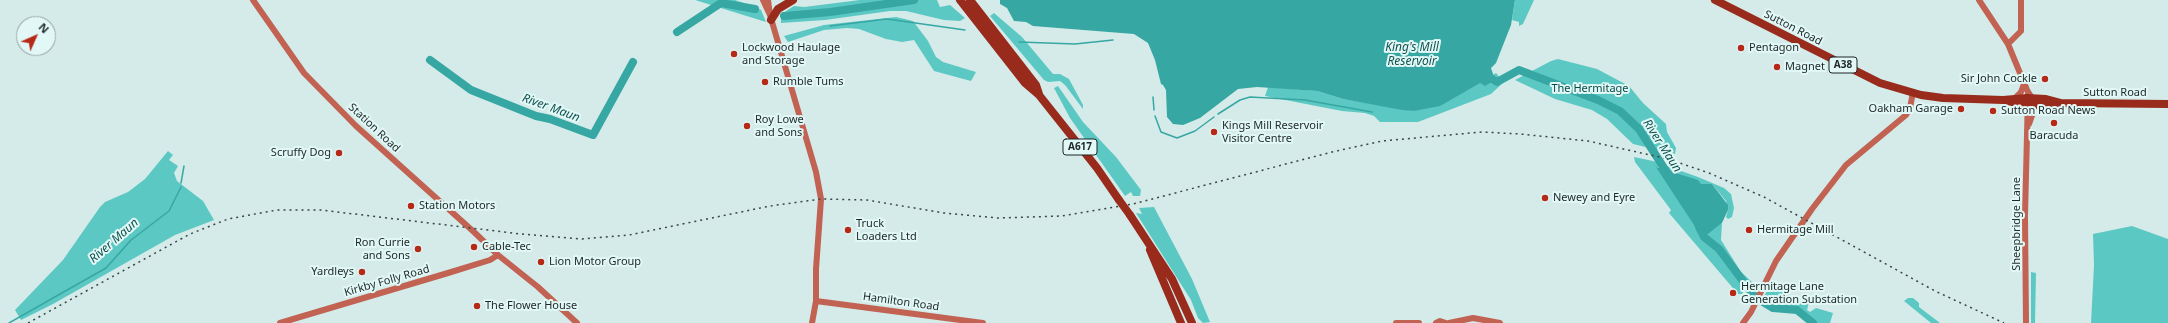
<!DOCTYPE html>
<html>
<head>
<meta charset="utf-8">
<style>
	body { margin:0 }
	#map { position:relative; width:2168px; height:323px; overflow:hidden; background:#d4ebe9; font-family:"Noto Sans",sans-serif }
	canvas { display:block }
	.north { position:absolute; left:16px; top:16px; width:40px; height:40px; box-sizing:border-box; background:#e1f8f6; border:1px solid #93a4a3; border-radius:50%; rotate:45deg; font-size:11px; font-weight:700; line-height:16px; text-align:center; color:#1e2726 }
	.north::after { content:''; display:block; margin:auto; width:14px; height:18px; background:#b62917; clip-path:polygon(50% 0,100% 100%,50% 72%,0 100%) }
</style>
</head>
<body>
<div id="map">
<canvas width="2168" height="323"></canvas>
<div class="north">N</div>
</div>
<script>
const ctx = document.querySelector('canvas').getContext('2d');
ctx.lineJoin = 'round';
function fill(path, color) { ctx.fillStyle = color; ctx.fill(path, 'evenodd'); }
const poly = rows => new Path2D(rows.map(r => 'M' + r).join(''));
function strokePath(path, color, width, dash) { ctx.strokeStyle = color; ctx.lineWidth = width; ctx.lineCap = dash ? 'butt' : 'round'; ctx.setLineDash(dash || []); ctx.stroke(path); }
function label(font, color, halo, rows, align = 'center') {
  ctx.font = font + ' "Noto Sans",sans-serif'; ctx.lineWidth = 4; ctx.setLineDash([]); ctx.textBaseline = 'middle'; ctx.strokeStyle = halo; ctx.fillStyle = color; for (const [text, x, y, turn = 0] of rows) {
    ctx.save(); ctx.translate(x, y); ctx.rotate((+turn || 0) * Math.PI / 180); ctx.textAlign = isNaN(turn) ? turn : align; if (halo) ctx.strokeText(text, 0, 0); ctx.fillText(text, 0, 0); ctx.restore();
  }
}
fill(poly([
	[695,0,735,0,756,7,761,10,766,22],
	[860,0,937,0,940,7,950,5,965,18,960,21,944,20,906,11,890,11,825,20,781,23,781,17,786,11,794,6,804,7],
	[1515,0,1534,0,1523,24,1519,26,1519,22,1512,20],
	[994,13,1022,37,1053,74,1060,74,1069,79,1083,105,1083,109,1065,85,1060,81,1048,82,1044,80,990,16],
	[896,17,913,21,928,41,936,57,943,62,976,72,971,81,934,71,914,40,902,42,886,39,859,29,847,28,824,30,788,42,784,36,824,25],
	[1558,59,1597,69,1629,86,1643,103,1666,124,1667,132,1676,148,1675,154,1633,144,1607,119,1592,110,1555,99,1515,80,1551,61],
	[1496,73,1504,82,1491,94,1418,122,1380,122,1374,116,1365,113,1342,111,1265,96,1268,87,1317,91,1343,99,1414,111,1465,91],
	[1058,86,1083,122,1116,157,1141,190,1140,196,1133,196,1131,192,1125,196,1070,118,1054,88],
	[168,151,173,155,169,160,178,166,174,173,177,181,203,201,214,220,175,235,53,304,21,320,15,310,63,260,100,207,105,202,128,192,145,179],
	[1634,157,1653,161,1698,177,1724,188,1731,194,1734,208,1732,217,1728,219,1726,217,1728,210,1726,201,1712,184,1701,184,1657,167,1697,230,1704,236,1722,223,1721,240,1741,272,1752,282,1757,291,1756,295,1751,293,1747,287,1742,294,1738,294,1669,213,1671,210,1635,162],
	[1154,207,1192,279,1210,322,1203,323,1198,318,1191,300,1136,213,1142,214,1139,208],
	[2132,226,2168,239,2168,323,2091,323,2094,265,2093,234],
	[2031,272,2036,273,2035,323,2031,323],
	[1771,285,1793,297,1793,300,1801,303,1803,299,1809,302,1807,310,1810,312,1816,308,1833,313,1830,323,1808,323,1793,312,1776,312,1759,304],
	[1908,298,1913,298,1919,303,1919,307,1940,323,1931,323,1904,301]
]), '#5cc8c3');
fill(poly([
	[1000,0,1515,0,1511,25,1496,63,1491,68,1495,80,1485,86,1480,83,1440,106,1414,111,1402,110,1343,99,1317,91,1257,87,1238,89,1200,118,1183,125,1173,124,1167,117,1166,90,1163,85,1161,84,1155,60,1148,43,1134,34,1033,26,1026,22,1014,21,1007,8,1000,4],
	[1656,167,1698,180,1701,184,1712,184,1728,205,1728,210,1722,223,1704,237,1697,230]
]), '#36a7a3');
strokePath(poly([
	[830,26,887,19,965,30],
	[1019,42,1075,44,1113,40],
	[1153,97,1154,110],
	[1218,114,1240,100,1250,97,1305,100,1372,112],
	[1155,116,1161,132,1177,138,1195,131,1214,117],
	[181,183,184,166],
	[9,323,106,268,131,240,169,211,181,187]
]), '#36a7a3', 1.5);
strokePath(poly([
	[784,16,830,12,914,0],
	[677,32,721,3,755,9],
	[430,60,471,90,536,116,550,119,593,135,633,62],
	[1486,75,1497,82,1519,70,1598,100,1620,111,1639,129,1671,179],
	[1699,227,1704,237,1719,249,1755,297,1773,308,1797,310,1813,323]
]), '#36a7a3', 8);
strokePath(poly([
	[253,0,304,73,356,126,474,232,498,255,538,287,577,323],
	[763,0,770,15,816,172,821,199,816,269,816,301,812,323],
	[768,0,770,15],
	[1979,0,2008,44,2027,90,2032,98,2033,113,2029,124],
	[2008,44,2021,31,2021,0],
	[2015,98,2021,92,2024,84],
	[816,301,983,323],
	[280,323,448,273,490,260,498,255],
	[1396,323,1419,323],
	[1436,323,1440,321,1446,323],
	[1449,323,1473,318,1500,323],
	[1743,323,1751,312,1776,261,1812,209,1846,165,1906,115,1910,108,1913,92],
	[2026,323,2025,216,2028,94]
]), '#c16252', 6);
strokePath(poly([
	[960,0,1025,83,1039,95,1097,168,1119,200],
	[970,0,1036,85,1039,94],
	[1715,0,1880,83,1921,95,1943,98,2003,100,2027,98,2046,99,2061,103],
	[771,20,778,9,793,0],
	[2004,100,2019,104,2049,106,2061,103,2168,104],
	[1130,215,1172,279,1192,323],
	[1150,250,1181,323]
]), '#982b1c', 8);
strokePath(poly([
	[28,323,190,234,228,219,277,210,321,210,521,234,582,239,629,235,770,206,821,199,867,200,944,213,998,218,1062,216,1133,204,1332,152,1382,141,1482,132,1520,134,1588,141,1668,159,1709,173,1764,197,1935,291,2004,323]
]), '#3a4645', 1.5, [2, 4]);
strokePath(poly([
	[1119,200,1130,215]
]), '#982b1c', 8);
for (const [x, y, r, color] of [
	[1741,48,4,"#b62917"],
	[734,54,4,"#b62917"],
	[1777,67,4,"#b62917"],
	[2045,79,4,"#b62917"],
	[765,82,4,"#b62917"],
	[1961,109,4,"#b62917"],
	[1993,111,4,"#b62917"],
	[2054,123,4,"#b62917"],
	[747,126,4,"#b62917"],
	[1214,132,4,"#b62917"],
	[339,153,4,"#b62917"],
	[1545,198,4,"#b62917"],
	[411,206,4,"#b62917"],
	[848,230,4,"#b62917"],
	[1749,230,4,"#b62917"],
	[474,247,4,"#b62917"],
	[418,249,4,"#b62917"],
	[541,262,4,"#b62917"],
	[362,272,4,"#b62917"],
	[1733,293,4,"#b62917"],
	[477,306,4,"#b62917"]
]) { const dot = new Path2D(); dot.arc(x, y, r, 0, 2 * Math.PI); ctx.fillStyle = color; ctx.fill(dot); strokePath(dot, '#e1f8f6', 1.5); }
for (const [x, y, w] of [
	[1843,65,28],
	[1080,147,34]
]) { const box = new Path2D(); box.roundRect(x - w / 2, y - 8, w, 16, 3); ctx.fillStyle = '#e1f8f6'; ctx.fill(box); strokePath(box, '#1e2726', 1); }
label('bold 10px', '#1e2726', null, [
	["A38",1843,65],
	["A617",1080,147]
]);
label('11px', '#1e2726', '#e1f8f6', [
	["Sutton Road",1793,28,27],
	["Sutton Road",2115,93],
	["Station Road",374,128,43],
	["Sheepbridge Lane",2017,224,-90],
	["Kirkby Folly Road",387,281,-16],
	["Hamilton Road",901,302,8]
]);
label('11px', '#1e2726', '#e1f8f6', [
	["Lockwood Haulage",742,48],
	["and Storage",742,61],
	["Pentagon",1749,48],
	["Magnet",1785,67],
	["Sir John Cockle",2037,79,"right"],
	["Rumble Tums",773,82],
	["Oakham Garage",1953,109,"right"],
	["Sutton Road News",2001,111],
	["Roy Lowe",755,120],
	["and Sons",755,133],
	["Kings Mill Reservoir",1222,126],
	["Visitor Centre",1222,139],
	["Baracuda",2054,136,"center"],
	["Scruffy Dog",331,153,"right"],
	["Newey and Eyre",1553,198],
	["Station Motors",419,206],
	["Truck",856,224],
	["Loaders Ltd",856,237],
	["Hermitage Mill",1757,230],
	["Ron Currie",410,243,"right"],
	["and Sons",410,256,"right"],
	["Cable-Tec",482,247],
	["Lion Motor Group",549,262],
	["Yardleys",354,272,"right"],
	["Hermitage Lane",1741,287],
	["Generation Substation",1741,300],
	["The Flower House",485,306]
], 'left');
label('11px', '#074b49', '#e1f8f6', [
	["The Hermitage",1590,89]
]);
label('italic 12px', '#125250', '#e1f8f6', [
	["King's Mill",1412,48],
	["Reservoir",1412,62],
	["River Maun",551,108,20],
	["River Maun",1662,146,57],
	["River Maun",114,241,-41]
]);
</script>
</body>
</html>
